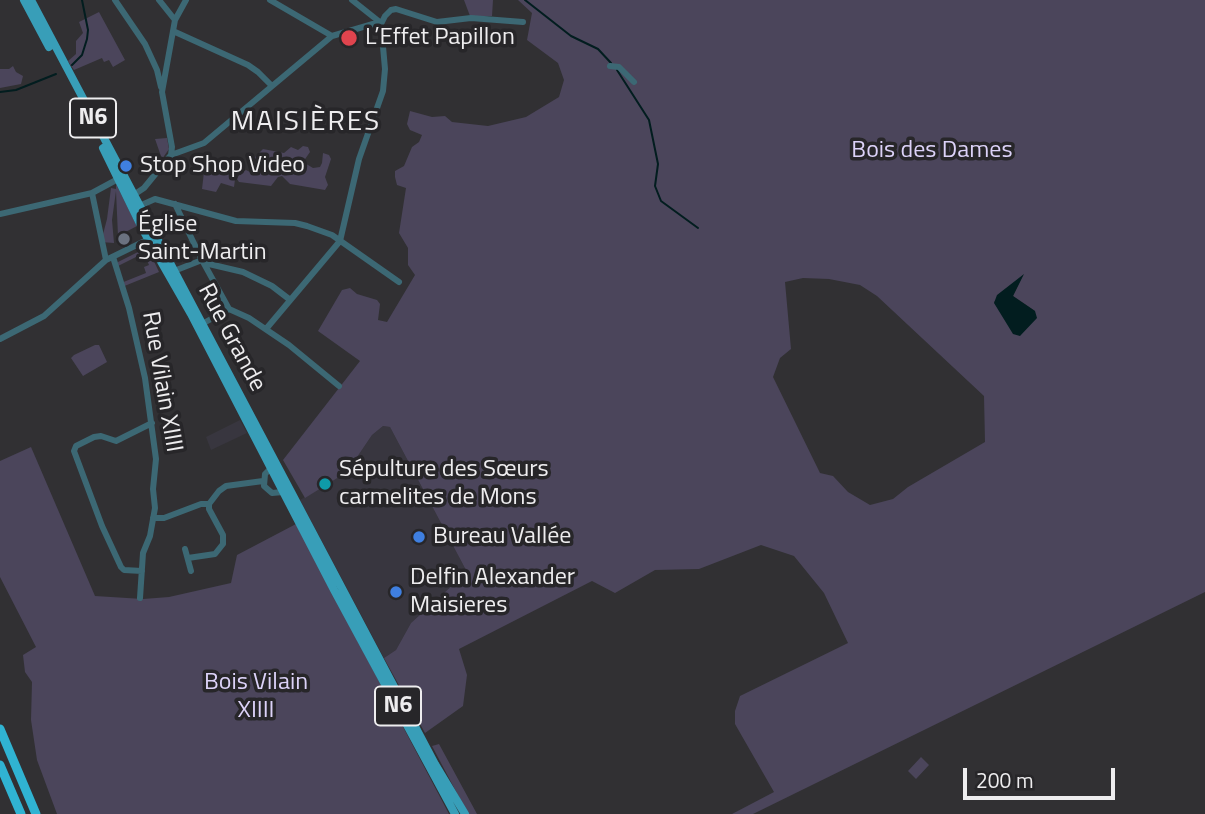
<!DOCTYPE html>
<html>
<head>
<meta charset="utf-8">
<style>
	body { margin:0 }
	#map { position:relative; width:1205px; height:814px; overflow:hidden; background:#313033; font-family:"Titillium Web",sans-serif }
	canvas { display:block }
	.scale { position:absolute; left:963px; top:768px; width:152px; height:32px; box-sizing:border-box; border:4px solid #eeedef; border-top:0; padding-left:9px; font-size:21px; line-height:24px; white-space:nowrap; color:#eeedef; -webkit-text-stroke:5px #272629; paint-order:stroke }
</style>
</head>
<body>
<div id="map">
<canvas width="1205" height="814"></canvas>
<div class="scale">200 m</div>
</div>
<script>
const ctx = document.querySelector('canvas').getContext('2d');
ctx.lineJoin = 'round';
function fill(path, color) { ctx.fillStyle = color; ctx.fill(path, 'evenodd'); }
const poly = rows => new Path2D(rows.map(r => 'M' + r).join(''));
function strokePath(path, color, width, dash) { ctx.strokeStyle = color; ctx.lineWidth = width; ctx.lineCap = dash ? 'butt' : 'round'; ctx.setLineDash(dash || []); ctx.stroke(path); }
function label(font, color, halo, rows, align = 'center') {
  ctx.font = font + ' "Titillium Web",sans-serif'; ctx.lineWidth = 7; ctx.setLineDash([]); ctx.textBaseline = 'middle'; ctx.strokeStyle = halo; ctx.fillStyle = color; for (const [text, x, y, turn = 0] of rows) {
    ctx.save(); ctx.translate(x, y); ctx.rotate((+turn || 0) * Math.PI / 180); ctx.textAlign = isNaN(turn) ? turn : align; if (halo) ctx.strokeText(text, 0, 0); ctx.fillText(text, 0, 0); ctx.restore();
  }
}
fill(poly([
	[240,420,247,433,211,450,206,437],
	[383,426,390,427,467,572,411,623,396,650,384,658,300,500,347,472,372,435]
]), '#38363f');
fill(poly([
	[464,0,493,0,492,16,470,16],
	[518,0,1205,0,1205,592,753,814,732,814,774,792,735,724,735,711,740,696,848,643,824,593,794,556,761,545,699,569,655,570,615,593,592,581,459,649,467,675,463,706,425,733,384,658,396,650,411,623,467,572,390,427,383,426,372,435,347,472,305,498,283,460,360,361,318,331,342,290,350,288,357,294,377,300,380,304,378,320,387,322,415,275,408,265,408,248,399,233,406,188,397,185,395,177,395,171,404,166,412,147,419,142,422,135,410,130,407,124,410,111,432,117,445,116,452,122,488,126,526,117,559,97,564,80,558,63,527,40,532,13],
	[1023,275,1013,296,1035,311,1003,316,994,302],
	[803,278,829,279,860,285,877,296,984,396,985,442,908,487,893,499,870,505,848,492,833,476,820,473,773,377,780,358,791,349,785,282],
	[99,12,125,60,113,67,109,60,104,62,102,58,74,70,68,61,76,54,76,41,83,33,79,22],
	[13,66,16,72,23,76,21,84,0,88,0,69,9,69],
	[167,138,169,149,162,159,155,139],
	[303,146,308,147,310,152,303,162,313,168,320,167,322,163,323,153,329,155,331,159,325,177,328,185,325,190,290,184,282,176,278,177,271,186,239,182,237,179,240,173,246,170,250,172,252,160,263,149,284,153,291,147,298,150],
	[229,171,236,172,234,187,221,183,216,192,202,189,204,172,222,172,222,174,228,174],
	[116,184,137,226,118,236,116,191,112,220,114,243,101,242,107,219,111,188,116,189],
	[140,251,151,255,159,272,122,287,121,283,146,273,144,267,149,265,144,253,118,266,118,262],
	[95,345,99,345,107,362,83,376,71,358,74,355],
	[31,447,95,596,143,599,169,597,231,583,237,555,296,524,449,814,57,814,37,760,31,720,32,682,25,672,23,655,36,647,0,577,0,461],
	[439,744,477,814,468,814,432,746],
	[921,757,929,765,916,779,908,771]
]), '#4b455b');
fill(poly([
	[1024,274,1013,296,1035,311,1037,318,1020,336,1013,334,994,303,997,295]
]), '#021d1f');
strokePath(poly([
	[525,0,571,36,598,49,611,63],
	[72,65,82,55,87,39,88,30,82,0],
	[617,70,649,120,658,164,655,186,661,201,698,228],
	[0,92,16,90,56,74]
]), '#021d1f', 2);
strokePath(poly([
	[115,0,145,44,157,70,161,87],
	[159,0,175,20],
	[270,0,332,36],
	[352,0,381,23],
	[173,31,248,65,258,72,271,85],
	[610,66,619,67,634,82],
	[171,155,204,143,332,36,373,24,381,24],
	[92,193,106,260],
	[132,196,144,188,171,155,172,147,162,92,175,20,186,0],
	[175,204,202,260,229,309],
	[137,207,155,199,236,221,295,223,307,226,332,235,399,282],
	[0,214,92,193,118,179],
	[113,257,129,308,145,378,156,459,153,489,155,508,150,536,143,553,140,598],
	[174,271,202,260,209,264,243,272,272,286,289,299],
	[202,324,229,309,249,318,289,345,339,386],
	[266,329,340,241,359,159,383,91,385,69,381,24,385,16,391,10,396,9,437,22,471,18,523,22],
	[0,339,44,316,106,260,151,238],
	[275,470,271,468,265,474,264,486,272,493,283,492],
	[153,518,164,518,201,504,209,504,219,491,226,486,263,481],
	[185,549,191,571],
	[188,558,215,554,223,544,223,535,209,509,209,504],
	[142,571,124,570,121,567,102,526,74,451,76,446,94,437,101,436,116,441,152,423]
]), '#3c6874', 6);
strokePath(poly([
	[24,0,49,47],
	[31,0,435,764,465,814],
	[103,148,143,230,191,314,334,590,455,814]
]), '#389eb8', 8);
strokePath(poly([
	[0,729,36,814],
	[0,765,21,814]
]), '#30b3d2', 9);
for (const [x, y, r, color] of [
	[349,38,9,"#e0444e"],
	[126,166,7,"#3f7fe0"],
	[124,239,7,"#6b7280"],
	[325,484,7,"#0f9aa8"],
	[419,537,7,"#3f7fe0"],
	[396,592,7,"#3f7fe0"]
]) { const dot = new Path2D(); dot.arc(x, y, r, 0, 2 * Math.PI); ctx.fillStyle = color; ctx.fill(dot); strokePath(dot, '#272629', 2.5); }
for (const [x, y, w] of [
	[93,118,46],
	[398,706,46]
]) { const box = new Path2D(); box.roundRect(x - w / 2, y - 19.5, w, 39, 5); ctx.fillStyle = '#272629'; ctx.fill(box); strokePath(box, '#eeedef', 2); }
label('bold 23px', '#eeedef', null, [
	["N6",93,118],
	["N6",398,706]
]);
label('24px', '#eeedef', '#272629', [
	["L’Effet Papillon",365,38],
	["Stop Shop Video",140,166],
	["Église",138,225],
	["Saint-Martin",138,253],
	["Sépulture des Sœurs",339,470],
	["carmelites de Mons",339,498],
	["Bureau Vallée",433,537],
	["Delfin Alexander",410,578],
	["Maisieres",410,606]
], 'left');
label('24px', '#dcd2f8', '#272629', [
	["Bois des Dames",932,151],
	["Bois Vilain",256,683],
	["XIIII",256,711]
]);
label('24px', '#eeedef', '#272629', [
	["Rue Grande",231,338,62],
	["Rue Vilain XIIII",161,382,80]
]);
ctx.letterSpacing = '2px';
label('28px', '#eeedef', '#272629', [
	["MAISIÈRES",306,123]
]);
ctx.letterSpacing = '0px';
</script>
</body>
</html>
